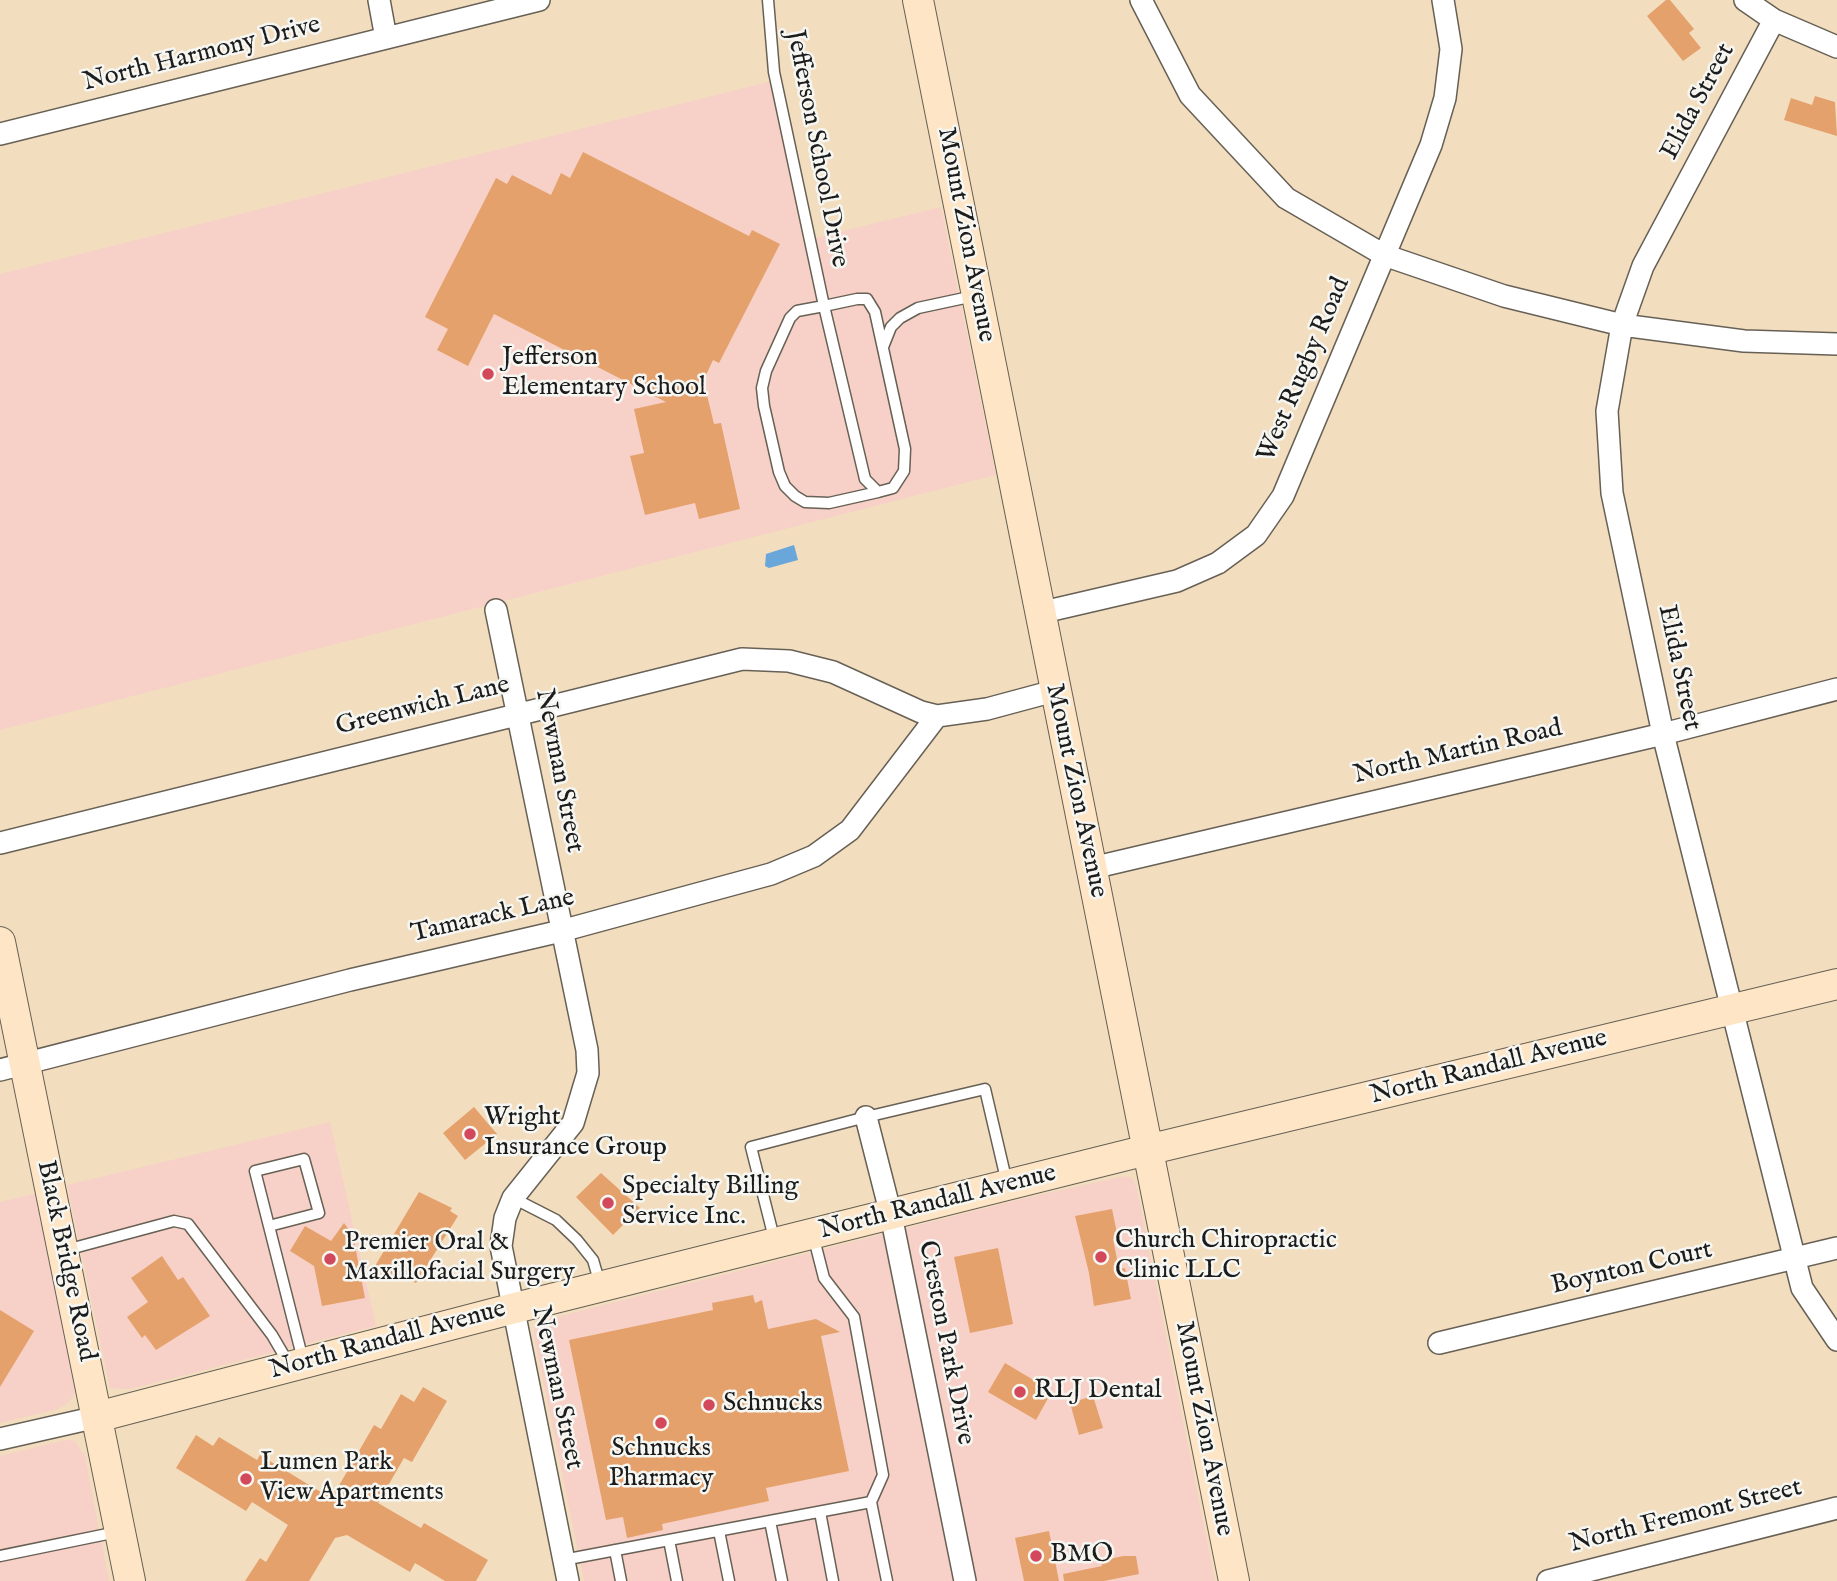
<!DOCTYPE html>
<html>
<head>
<meta charset="utf-8">
<style>
	body { margin:0 }
	canvas { display:block; background:#f2ddbf }
</style>
</head>
<body>
<canvas width="1837" height="1581"></canvas>
<script>
const ctx = document.querySelector('canvas').getContext('2d');
ctx.lineJoin = 'round';
function fill(path, color) { ctx.fillStyle = color; ctx.fill(path, 'evenodd'); }
const poly = rows => new Path2D(rows.map(r => 'M' + r).join(''));
function strokePath(path, color, width, dash) { ctx.strokeStyle = color; ctx.lineWidth = width; ctx.lineCap = dash ? 'butt' : 'round'; ctx.setLineDash(dash || []); ctx.stroke(path); }
function label(font, color, halo, rows, align = 'center') {
  ctx.font = font + ' "IM FELL English",serif'; ctx.lineWidth = 5; ctx.setLineDash([]); ctx.textBaseline = 'middle'; ctx.strokeStyle = halo; ctx.fillStyle = color; for (const [text, x, y, turn = 0] of rows) {
    ctx.save(); ctx.translate(x, y); ctx.rotate((+turn || 0) * Math.PI / 180); ctx.textAlign = isNaN(turn) ? turn : align; if (halo) ctx.strokeText(text, 0, 0); ctx.fillText(text, 0, 0); ctx.restore();
  }
}
fill(poly([
	[772,81,810,239,941,207,996,475,0,730,0,274],
	[330,1122,376,1326,130,1389,110,1388,67,1185],
	[1125,1176,1133,1179,1137,1190,1215,1581,584,1581,534,1336,534,1327,541,1321,1021,1199],
	[38,1193,76,1392,69,1402,58,1409,0,1423,0,1202],
	[65,1440,75,1441,85,1456,109,1581,0,1581,0,1456]
]), '#f7d1c7');
fill(poly([
	[794,545,798,560,769,568,765,566,766,554]
]), '#69a7db');
fill(poly([
	[1666,0,1670,0,1694,29,1689,33,1701,48,1683,61,1647,16],
	[1815,96,1835,102,1837,136,1784,120,1791,98,1812,105],
	[583,152,749,236,752,230,780,244,719,363,713,360,700,388,706,391,714,424,721,423,740,509,699,519,695,503,645,515,630,456,644,453,634,409,666,402,494,314,468,366,437,350,448,329,425,317,496,178,507,184,512,175,551,195,561,173,570,178],
	[474,1107,497,1134,465,1160,443,1133],
	[601,1173,640,1208,613,1235,576,1197],
	[419,1192,452,1208,450,1211,458,1216,416,1283,403,1276,400,1281,375,1266],
	[1112,1209,1118,1238,1113,1239,1119,1269,1125,1268,1131,1299,1094,1306,1089,1273,1075,1216],
	[344,1223,353,1235,365,1298,322,1306,314,1266,290,1251,305,1226,331,1241],
	[998,1248,1013,1324,970,1333,954,1257],
	[162,1256,178,1280,183,1277,210,1316,156,1350,145,1335,142,1338,127,1317,148,1302,131,1278],
	[753,1295,755,1303,762,1300,768,1329,816,1319,840,1332,821,1336,849,1471,766,1488,769,1501,662,1524,663,1530,627,1538,623,1517,606,1520,569,1340,713,1310,712,1303],
	[0,1310,34,1331,0,1387],
	[1005,1363,1052,1391,1036,1420,988,1392],
	[423,1387,447,1401,412,1462,404,1458,378,1503,421,1528,424,1523,488,1560,476,1581,445,1581,415,1563,410,1572,347,1535,335,1538,309,1581,245,1581,260,1558,266,1562,288,1525,252,1502,246,1511,176,1468,196,1435,213,1446,219,1437,257,1460,260,1455,324,1494,337,1489,374,1425,381,1429,401,1394,414,1402],
	[1093,1396,1103,1428,1079,1435,1070,1403],
	[1049,1531,1059,1581,1024,1581,1015,1538],
	[1123,1556,1136,1556,1139,1574,1104,1581,1064,1581,1063,1574,1102,1566,1101,1561]
]), '#e5a16c');
const lane = poly([
	[768,0,774,72,824,306,865,479,878,492,893,488,904,471,905,449,875,312,867,299,857,299,824,306,797,311,790,318,766,371,762,388,764,406,779,472,785,486,795,496,805,502,829,503,878,492],
	[883,347,891,327,900,318,918,308,974,296],
	[513,1198,556,1220,577,1240,593,1260,600,1284],
	[269,1226,319,1213,304,1159,255,1171,303,1360],
	[813,1235,824,1278,854,1317,883,1475,871,1502],
	[775,1242,751,1147,866,1117,985,1089,1007,1183],
	[66,1250,174,1221,188,1224,272,1335,289,1364],
	[820,1512,833,1581],
	[719,1531,729,1581],
	[669,1540,677,1581],
	[615,1550,621,1581],
	[0,1556,117,1532],
	[563,1560,770,1521],
	[782,1581,770,1521,871,1502,887,1581]
]);
const street = poly([
	[379,0,386,38],
	[1141,0,1190,95,1286,198,1384,255,1504,296,1622,325,1744,341,1837,344],
	[1745,0,1774,20,1837,47],
	[1774,20,1643,266,1622,325,1607,411,1612,493,1663,734,1802,1288,1837,1340],
	[0,134,539,0],
	[496,610,587,1050,588,1073,573,1123,513,1198,505,1218,501,1246,568,1581],
	[1039,613,1177,581,1218,563,1256,535,1283,496,1431,145,1445,98,1451,49,1443,0],
	[0,843,742,659,789,661,833,672,921,712,937,716,987,709,1054,691],
	[1092,868,1663,734,1837,689],
	[0,1070,350,980,561,931,771,874,814,856,850,830,937,716],
	[866,1117,891,1215,965,1581],
	[1439,1343,1837,1248],
	[0,1439,97,1417],
	[1548,1581,1837,1508]
]);
const secondary = poly([
	[918,0,1234,1581],
	[0,942,130,1581],
	[97,1417,511,1309,1147,1150,1837,984]
]);
strokePath(lane, '#676055', 13);
strokePath(street, '#676055', 24);
strokePath(secondary, '#676055', 32);
strokePath(lane, '#fff', 10);
strokePath(street, '#fff', 21);
strokePath(secondary, '#fde5c5', 30);
for (const [x, y, r, color] of [
	[488,374,7,"#d1495b"],
	[470,1134,7,"#d1495b"],
	[608,1203,7,"#d1495b"],
	[1101,1257,7,"#d1495b"],
	[330,1259,7,"#d1495b"],
	[1020,1392,7,"#d1495b"],
	[709,1405,7,"#d1495b"],
	[661,1423,7,"#d1495b"],
	[246,1479,7,"#d1495b"],
	[1036,1556,7,"#d1495b"]
]) { const dot = new Path2D(); dot.arc(x, y, r, 0, 2 * Math.PI); ctx.fillStyle = color; ctx.fill(dot); strokePath(dot, '#f6f6f2', 2.5); }
label('26px', '#1c1c1c', '#f6f6f2', [
	["North Harmony Drive",202,55,-14],
	["Elida Street",1699,102,-62],
	["Jefferson School Drive",816,149,79],
	["Mount Zion Avenue",965,235,79],
	["West Rugby Road",1305,370,-67],
	["Elida Street",1678,668,78],
	["Greenwich Lane",423,707,-14],
	["North Martin Road",1458,753,-13],
	["Newman Street",558,771,79],
	["Mount Zion Avenue",1075,791,78],
	["Tamarack Lane",493,917,-13],
	["North Randall Avenue",1489,1068,-14],
	["North Randall Avenue",938,1203,-14],
	["Black Bridge Road",65,1261,78],
	["Boynton Court",1632,1269,-13],
	["North Randall Avenue",388,1341,-15],
	["Creston Park Drive",945,1343,79],
	["Newman Street",556,1388,78],
	["Mount Zion Avenue",1203,1429,79],
	["North Fremont Street",1686,1517,-14]
]);
label('26px', '#1c1c1c', '#f6f6f2', [
	["Jefferson",502,359],
	["Elementary School",502,389],
	["Wright",484,1119],
	["Insurance Group",484,1149],
	["Specialty Billing",622,1188],
	["Service Inc.",622,1218],
	["Church Chiropractic",1115,1242],
	["Clinic LLC",1115,1272],
	["Premier Oral &",344,1244],
	["Maxillofacial Surgery",344,1274],
	["RLJ Dental",1034,1392],
	["Schnucks",723,1405],
	["Schnucks",661,1450,"center"],
	["Pharmacy",661,1480,"center"],
	["Lumen Park",260,1464],
	["View Apartments",260,1494],
	["BMO",1050,1556]
], 'left');
</script>
</body>
</html>
